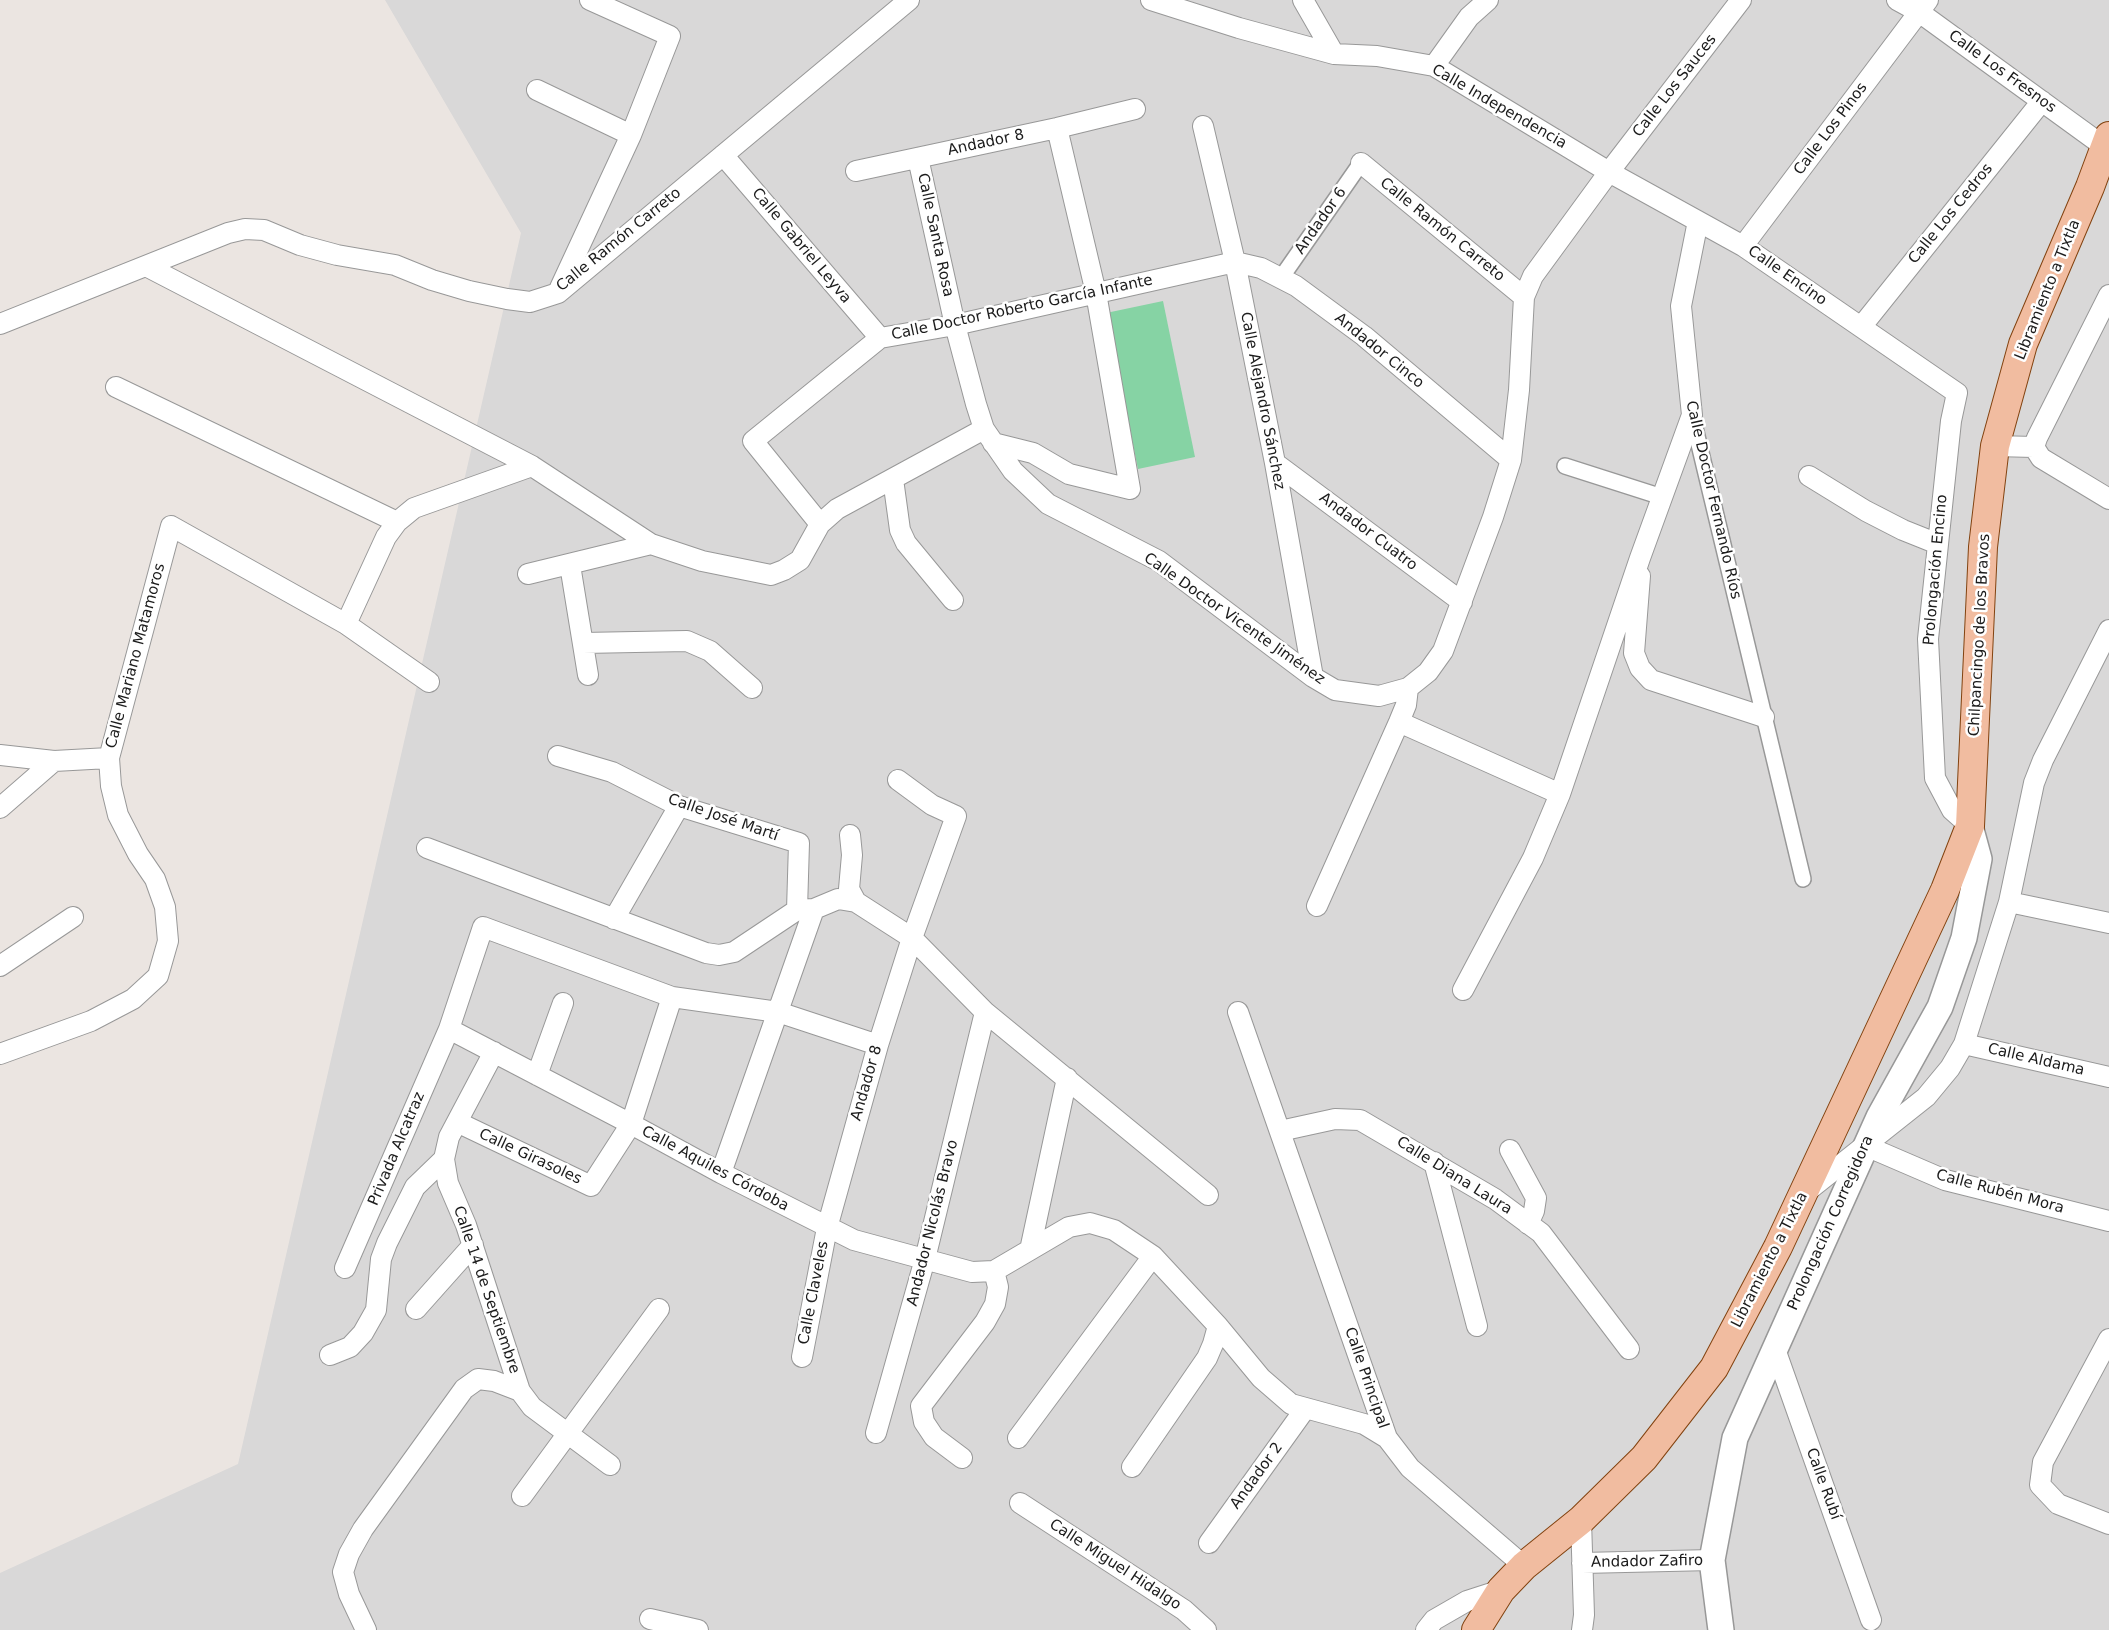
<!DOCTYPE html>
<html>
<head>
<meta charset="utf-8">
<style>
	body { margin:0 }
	canvas { display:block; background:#ebe5e1 }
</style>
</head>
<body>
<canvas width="2109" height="1630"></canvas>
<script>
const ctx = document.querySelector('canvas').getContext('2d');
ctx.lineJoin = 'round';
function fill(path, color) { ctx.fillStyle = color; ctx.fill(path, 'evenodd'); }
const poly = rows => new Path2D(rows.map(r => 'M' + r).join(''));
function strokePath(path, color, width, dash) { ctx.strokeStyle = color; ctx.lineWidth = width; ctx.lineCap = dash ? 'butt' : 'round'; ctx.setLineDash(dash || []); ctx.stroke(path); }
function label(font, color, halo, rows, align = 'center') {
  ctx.font = font + ' "DejaVu Sans",sans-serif'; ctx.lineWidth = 5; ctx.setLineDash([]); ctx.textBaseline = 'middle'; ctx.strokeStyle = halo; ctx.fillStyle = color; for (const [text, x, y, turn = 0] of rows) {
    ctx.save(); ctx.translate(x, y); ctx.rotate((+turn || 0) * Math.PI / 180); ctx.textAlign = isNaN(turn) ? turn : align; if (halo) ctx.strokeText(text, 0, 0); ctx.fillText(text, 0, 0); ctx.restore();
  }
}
fill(poly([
	[385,0,2109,0,2109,1630,0,1630,0,1573,238,1464,521,233]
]), '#d9d8d8');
fill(poly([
	[1163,301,1195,457,1138,469,1106,313]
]), '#86d3a4');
const pedestrian = poly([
	[1281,278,1361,163],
	[1692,415,1803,879],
	[1565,466,1662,497]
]);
const minor = poly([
	[1151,0,1239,28,1334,54,1377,56,1434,66,1609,172,1743,246,1957,393,1951,421,1928,639,1935,778,1952,810,1970,826],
	[1303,0,1334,54],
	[1897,0,1919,12,2109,150],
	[1434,66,1469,17,1488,0],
	[537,90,631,135],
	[1203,126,1235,262,1275,463,1313,677],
	[723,155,880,338],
	[918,158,955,325,976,404,984,429,1013,471,1048,504,1159,561,1313,677,1335,690,1379,696,1408,688,1428,672,1443,651,1493,517,1511,460,1519,390,1524,297,1533,276,1609,172,1741,0],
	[1361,163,1524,297],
	[856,171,1057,128,1135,109],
	[1743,246,1928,0],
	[146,266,532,466,651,544,702,561,771,575,784,570,800,560,820,524,837,509,984,429],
	[560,288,631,135,670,36,590,0],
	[0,324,228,233,245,229,264,230,300,245,337,255,395,265,432,280,469,291,507,299,530,302,558,293,909,0],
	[1861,327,2042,101],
	[116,387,397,522],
	[993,443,1033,453,1069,474,1130,489,1096,293,1057,128],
	[1995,446,2034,447],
	[2034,447,2037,438,2109,295],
	[2034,447,2041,458,2109,499],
	[1275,463,1462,602],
	[1809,476,1866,511,1903,530,1938,544],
	[893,479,900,530,906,543,953,600],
	[820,524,753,441,880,338,955,325,1235,262,1261,268,1296,286,1364,336,1511,460],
	[570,565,588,675],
	[528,574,651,544],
	[1640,576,1634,653,1640,668,1651,680,1764,717],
	[346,624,386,537,397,522,414,508,532,466],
	[583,643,687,641,710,651,752,688],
	[1399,722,1560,794],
	[0,755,54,761,109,758],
	[558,756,612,772,679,806,799,843,797,910],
	[0,808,54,761],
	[850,835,852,855,849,889,856,902],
	[427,848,706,953,719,955,734,952,797,910,814,909,838,899,856,902,912,938,985,1012,1208,1195],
	[2009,902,2109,923],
	[1317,906,1399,722,1406,705,1408,688],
	[614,919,679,806],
	[0,966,73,917],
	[1463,990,1533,858,1560,794,1640,558,1692,415,1681,306,1698,221],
	[1238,1012,1387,1438,1410,1468,1524,1566],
	[449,1029,631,1124,721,1173,854,1240,972,1272,994,1271,1069,1227,1090,1223,1114,1230,1153,1256,1218,1326,1261,1378,1291,1404,1364,1424,1387,1438],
	[1964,1044,2109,1077],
	[0,1054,91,1021,133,999,158,976,168,941,165,907,155,879,138,854,118,815,111,786,109,758,171,526,346,624,429,682],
	[537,1075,563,1003],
	[457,1122,591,1186,631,1124,672,997],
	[1280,1131,1335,1119,1360,1120,1495,1199,1541,1233,1629,1349],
	[1866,1146,1945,1180,2109,1221],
	[1510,1150,1536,1198,1534,1211,1528,1224],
	[444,1159,448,1183,466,1225,520,1391,532,1407,610,1465],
	[1434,1162,1477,1326],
	[721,1173,814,909],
	[1805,1193,1926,1097,1950,1068,1964,1044,2009,902,2034,783,2043,760,2109,630],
	[1030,1250,1067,1078],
	[345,1268,449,1029,483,927,672,997,778,1012,878,1045],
	[416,1309,473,1245],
	[2109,1339,2043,1462,2040,1485,2058,1504,2109,1524],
	[1775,1349,1871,1620],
	[330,1355,350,1347,363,1333,376,1310,381,1259,387,1243,415,1187,444,1159,449,1137,494,1052],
	[802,1357,827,1228,878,1045,912,938,956,816,932,805,898,780],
	[876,1433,925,1259,985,1012],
	[1018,1438,1153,1256],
	[962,1458,934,1437,924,1422,921,1406,985,1322,995,1304,998,1287,994,1271],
	[1132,1467,1207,1358,1213,1344,1218,1326],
	[522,1496,659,1309],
	[1020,1503,1184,1610,1206,1630],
	[1581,1520,1584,1615,1582,1630],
	[1209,1543,1305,1409],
	[1582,1563,1712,1560],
	[650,1619,698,1630],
	[366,1630,349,1594,343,1572,349,1554,363,1529,464,1389,478,1379,494,1381,520,1391],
	[1426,1630,1434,1620,1467,1601,1501,1590]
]);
const tertiary = poly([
	[1721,1630,1712,1560,1735,1438,1879,1117,1940,1007,1964,938,1979,859,1970,826]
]);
const primary = poly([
	[1476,1630,1501,1590,1524,1566,1581,1520,1644,1458,1714,1368,1778,1247,1945,890,1970,826,1983,547,1995,446,2023,344,2090,187,2109,136]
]);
strokePath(pedestrian, '#989898', 18);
strokePath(minor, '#989898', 22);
strokePath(tertiary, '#989898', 28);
strokePath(primary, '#82420f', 30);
strokePath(pedestrian, '#fff', 15);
strokePath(minor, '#fff', 20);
strokePath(tertiary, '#fff', 25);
strokePath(primary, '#f1bca0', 28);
label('15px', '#1b1b1b', '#fff', [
	["Calle Los Fresnos",2002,72,36],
	["Calle Los Sauces",1675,86,-52],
	["Calle Independencia",1499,107,30],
	["Calle Los Pinos",1831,129,-53],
	["Andador 8",986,143,-12],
	["Calle Los Cedros",1951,214,-51],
	["Andador 6",1321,221,-55],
	["Calle Ramón Carreto",1442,230,39],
	["Calle Santa Rosa",935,235,78],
	["Calle Ramón Carreto",619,240,-39],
	["Calle Gabriel Leyva",801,246,50],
	["Calle Encino",1787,276,35],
	["Libramiento a Tixtla",2048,290,-68],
	["Calle Doctor Roberto García Infante",1022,308,-12],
	["Andador Cinco",1379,351,39],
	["Calle Alejandro Sánchez",1262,401,79],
	["Calle Doctor Fernando Ríos",1713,500,77],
	["Andador Cuatro",1368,532,37],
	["Prolongación Encino",1936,570,-85],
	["Calle Doctor Vicente Jiménez",1234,619,35],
	["Chilpancingo de los Bravos",1980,635,-87],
	["Calle Mariano Matamoros",136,656,-75],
	["Calle José Martí",723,818,19],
	["Calle Aldama",2036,1060,13],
	["Andador 8",867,1083,-74],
	["Privada Alcatraz",397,1149,-67],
	["Calle Girasoles",530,1157,25],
	["Calle Aquiles Córdoba",715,1169,28],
	["Calle Diana Laura",1454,1176,32],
	["Calle Rubén Mora",2000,1192,15],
	["Andador Nicolás Bravo",933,1223,-76],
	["Prolongación Corregidora",1831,1223,-66],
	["Libramiento a Tixtla",1770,1260,-63],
	["Calle 14 de Septiembre",486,1290,71],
	["Calle Claveles",814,1293,-79],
	["Calle Principal",1366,1378,71],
	["Andador 2",1257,1476,-54],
	["Calle Rubí",1823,1484,70],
	["Andador Zafiro",1647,1562,-1],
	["Calle Miguel Hidalgo",1115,1565,33]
]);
</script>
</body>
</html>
